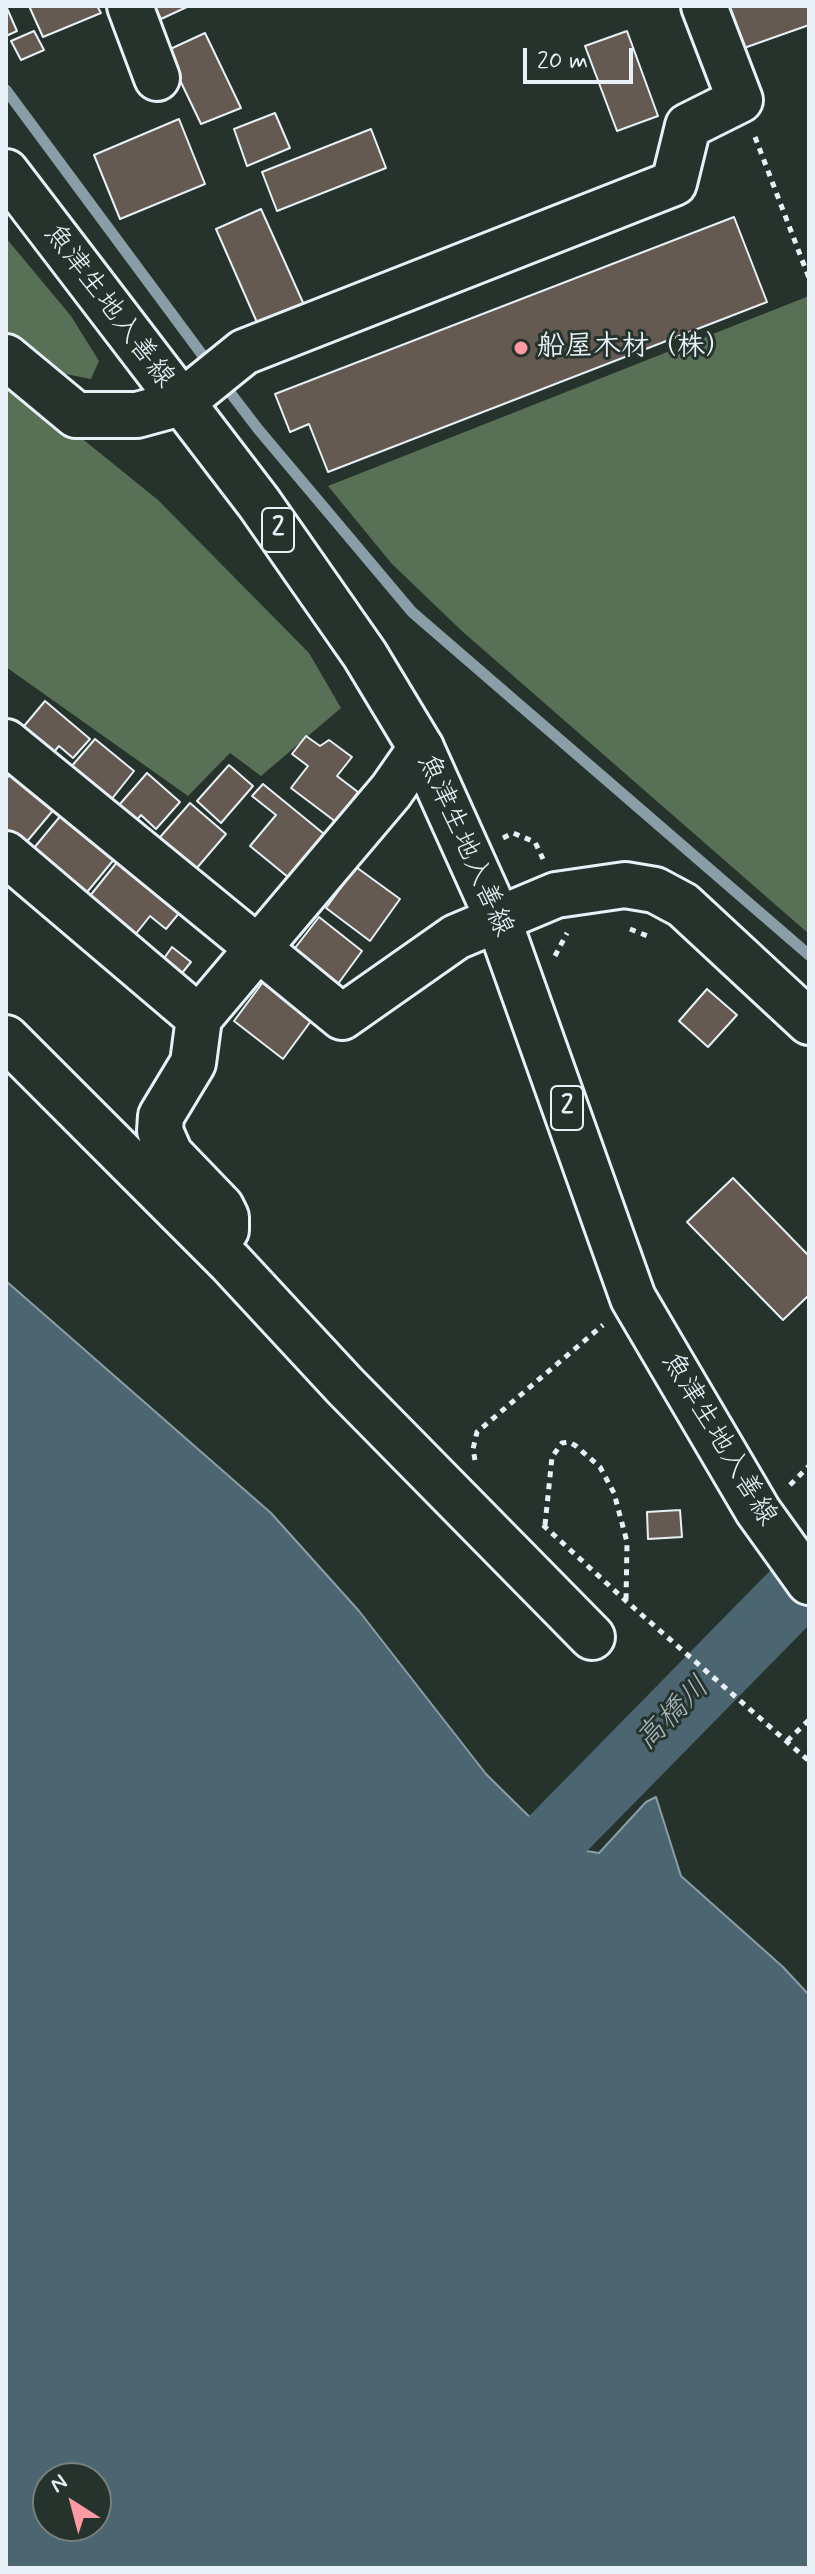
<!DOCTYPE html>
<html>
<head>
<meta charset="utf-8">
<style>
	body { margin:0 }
	#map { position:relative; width:815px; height:2574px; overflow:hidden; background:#26332d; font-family:Mynerve,sans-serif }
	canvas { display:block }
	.frame { position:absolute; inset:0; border:8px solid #e8f1f8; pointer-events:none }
	.north { position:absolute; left:32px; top:2462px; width:80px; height:80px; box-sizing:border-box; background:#26332d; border:2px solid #747f7e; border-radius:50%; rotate:324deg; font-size:22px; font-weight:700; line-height:32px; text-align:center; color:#e8f1f8 }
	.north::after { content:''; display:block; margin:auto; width:28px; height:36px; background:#ff9aa2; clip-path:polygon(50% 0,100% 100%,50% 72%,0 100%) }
	.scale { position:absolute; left:523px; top:48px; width:110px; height:36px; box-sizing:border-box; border:4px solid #e8f1f8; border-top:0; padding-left:10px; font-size:24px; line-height:28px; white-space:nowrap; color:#e8f1f8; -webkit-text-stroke:6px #26332d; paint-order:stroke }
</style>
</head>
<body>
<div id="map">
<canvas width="815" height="2574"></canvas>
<div class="frame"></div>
<div class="north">N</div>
<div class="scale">20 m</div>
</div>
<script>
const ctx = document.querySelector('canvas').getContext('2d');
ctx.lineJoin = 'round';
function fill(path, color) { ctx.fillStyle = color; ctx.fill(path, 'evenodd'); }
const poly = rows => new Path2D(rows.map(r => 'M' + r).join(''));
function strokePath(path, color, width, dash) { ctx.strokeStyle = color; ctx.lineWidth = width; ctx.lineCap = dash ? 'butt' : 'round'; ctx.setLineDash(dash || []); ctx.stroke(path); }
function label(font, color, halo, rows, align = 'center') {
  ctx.font = font + ' Mynerve,"Klee One",sans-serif'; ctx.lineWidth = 6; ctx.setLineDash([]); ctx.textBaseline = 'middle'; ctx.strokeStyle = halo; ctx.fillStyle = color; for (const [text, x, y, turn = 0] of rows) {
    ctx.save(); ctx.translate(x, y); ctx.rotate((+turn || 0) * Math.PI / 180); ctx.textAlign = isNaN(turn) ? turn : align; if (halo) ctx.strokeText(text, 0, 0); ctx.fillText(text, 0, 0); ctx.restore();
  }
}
fill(poly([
	[6,238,71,316,99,361,91,379,60,373,27,354,6,334],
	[809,296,809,934,463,632,392,564,328,486],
	[6,377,158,500,309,653,341,708,261,776,230,753,188,796,6,667]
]), '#587055');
const water = poly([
	[6,1281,271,1513,359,1611,486,1774,560,1847,599,1853,646,1802,656,1797,681,1876,783,1967,809,1995,809,2568,6,2568,6,1281],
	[48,2478,96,2478,96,2526,48,2526,48,2478]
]);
fill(water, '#4c6671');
strokePath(water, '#8a9ea7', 2);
strokePath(poly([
	[6,90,212,368],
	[222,382,258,429,412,612,809,955]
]), '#8a9ea7', 11);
strokePath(poly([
	[539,1853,809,1578]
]), '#4c6671', 66);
const building = poly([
	[6,6,17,31,6,36,6,6],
	[29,6,97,6,101,13,43,37,29,6],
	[154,6,189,6,161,19,154,6],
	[729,6,809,6,809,25,744,48,729,6],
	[34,31,44,50,21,60,11,41,34,31],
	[627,31,658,116,617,131,585,46,627,31],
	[205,33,241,108,201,124,166,51,205,33],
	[275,113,290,148,247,166,234,129,275,113],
	[179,119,205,184,120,219,94,155,179,119],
	[371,129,386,168,277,211,262,172,371,129],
	[261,209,305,307,259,327,216,229,261,209],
	[734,217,767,302,328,472,309,424,290,432,275,394,734,217],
	[45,701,90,739,73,758,59,746,49,758,19,732,45,701],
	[306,736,320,746,329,740,352,757,337,776,358,792,336,822,291,788,308,766,292,754,306,736],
	[95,739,134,771,107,805,71,767,95,739],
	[229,765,253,786,221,823,197,801,229,765],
	[12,772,55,808,19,851,6,840,6,779,12,772],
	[147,773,180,802,156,829,141,815,131,827,113,812,147,773],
	[263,784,329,838,294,882,250,846,276,815,252,796,263,784],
	[190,803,226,834,190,876,154,844,190,803],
	[62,814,116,857,83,897,29,854,62,814],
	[118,861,180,912,166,929,150,916,131,940,85,902,118,861],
	[356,867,400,899,370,941,326,908,356,867],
	[319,917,362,951,335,988,288,957,319,917],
	[172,947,191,962,178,978,160,964,172,947],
	[263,982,311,1021,283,1059,234,1021,263,982],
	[707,989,737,1015,708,1047,679,1021,707,989],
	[733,1178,809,1256,809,1295,783,1320,687,1222,733,1178],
	[680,1510,682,1537,648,1539,647,1512,680,1510]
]);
fill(building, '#655a51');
strokePath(building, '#e8f1f8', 2);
const minor = poly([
	[130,6,157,78],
	[6,357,76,415,137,415,181,403,244,352,674,183,688,126,740,100,704,6],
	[6,742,342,1017,456,937,556,895,625,885,655,890,683,905,809,1022],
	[6,854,199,1018],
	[6,1038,230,1262,345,1386,592,1637],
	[212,1244,226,1230,226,1217,221,1207,170,1154,160,1131,161,1116,193,1063,199,1018,391,791,421,748]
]);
const major = poly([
	[6,172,259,503,365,655,421,748,498,919,633,1298,758,1511,809,1582]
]);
strokePath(minor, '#e8f1f8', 50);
strokePath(major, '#e8f1f8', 50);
strokePath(poly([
	[755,137,809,278],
	[503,838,513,833,535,842,543,859],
	[630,929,650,937],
	[555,956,567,933],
	[475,1460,473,1449,477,1432,603,1325],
	[790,1485,809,1466],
	[543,1525,626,1601,809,1761],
	[545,1525,552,1457,562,1443,569,1442,576,1446,600,1467,614,1493,627,1542,626,1601],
	[787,1741,809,1720]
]), '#e8f1f8', 5, [6, 6]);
strokePath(minor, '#26332d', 44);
strokePath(major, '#26332d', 44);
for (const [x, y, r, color] of [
	[521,348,8,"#ff9aa2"]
]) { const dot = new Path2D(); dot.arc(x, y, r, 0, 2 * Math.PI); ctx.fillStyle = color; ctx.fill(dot); strokePath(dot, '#26332d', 3); }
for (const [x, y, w] of [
	[278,530,32],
	[567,1108,32]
]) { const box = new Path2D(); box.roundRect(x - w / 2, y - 22, w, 44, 6); ctx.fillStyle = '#26332d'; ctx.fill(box); strokePath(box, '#e8f1f8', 2); }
label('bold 26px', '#e8f1f8', null, [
	["2",278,530],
	["2",567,1108]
]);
label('28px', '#e8f1f8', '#26332d', [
	["魚津生地入善線",108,307,53],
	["魚津生地入善線",464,846,66],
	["魚津生地入善線",718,1440,59]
]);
label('bold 28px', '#e8f1f8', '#26332d', [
	["船屋木材（株）",537,348]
], 'left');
label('italic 30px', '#aab9c2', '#26332d', [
	["高橋川",674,1715,-45]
]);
</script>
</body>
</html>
